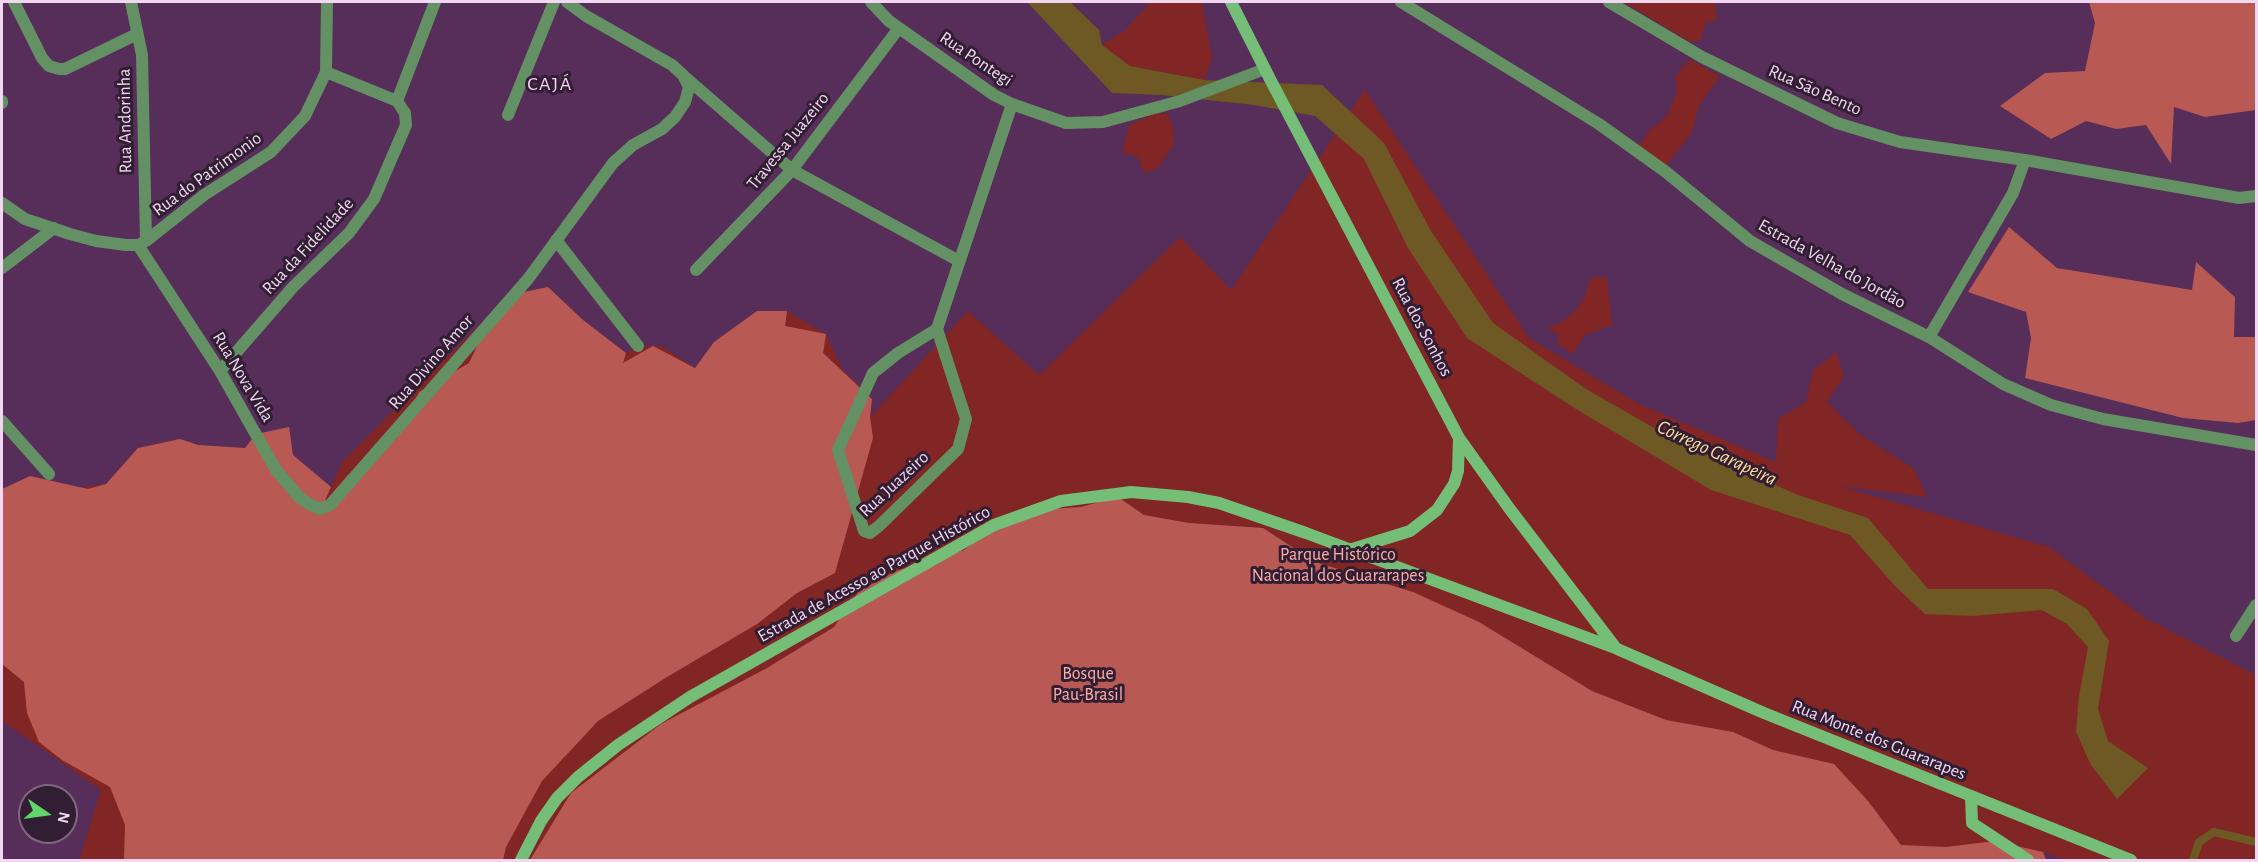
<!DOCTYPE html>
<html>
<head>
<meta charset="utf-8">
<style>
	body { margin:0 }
	#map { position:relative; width:2258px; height:862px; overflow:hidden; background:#572d59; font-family:"Alegreya Sans",sans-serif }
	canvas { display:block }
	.frame { position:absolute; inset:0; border:3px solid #f1d7f2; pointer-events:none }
	.north { position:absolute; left:18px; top:784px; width:60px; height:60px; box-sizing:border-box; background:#311e32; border:2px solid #7e687f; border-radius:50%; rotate:103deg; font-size:16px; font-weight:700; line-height:24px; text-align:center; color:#f1d7f2 }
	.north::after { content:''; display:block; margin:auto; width:21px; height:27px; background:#61d56a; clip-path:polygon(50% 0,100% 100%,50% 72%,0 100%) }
</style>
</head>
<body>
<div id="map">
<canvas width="2258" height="862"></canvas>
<div class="frame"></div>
<div class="north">N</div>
</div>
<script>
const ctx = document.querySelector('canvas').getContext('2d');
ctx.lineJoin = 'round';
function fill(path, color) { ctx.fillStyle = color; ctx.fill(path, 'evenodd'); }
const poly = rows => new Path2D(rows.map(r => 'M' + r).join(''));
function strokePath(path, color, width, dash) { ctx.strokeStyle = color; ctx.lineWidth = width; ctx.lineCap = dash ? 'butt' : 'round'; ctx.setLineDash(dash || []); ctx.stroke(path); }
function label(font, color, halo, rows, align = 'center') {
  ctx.font = font + ' "Alegreya Sans",sans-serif'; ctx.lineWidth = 6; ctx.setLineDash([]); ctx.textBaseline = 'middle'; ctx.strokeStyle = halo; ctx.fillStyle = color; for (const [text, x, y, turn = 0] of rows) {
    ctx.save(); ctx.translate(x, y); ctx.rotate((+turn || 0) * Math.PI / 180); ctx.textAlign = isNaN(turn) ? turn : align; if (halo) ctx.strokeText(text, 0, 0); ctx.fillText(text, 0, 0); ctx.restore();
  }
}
fill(poly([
	[1151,2,1202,2,1212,59,1204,80,1130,66,1102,45,1125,30],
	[1624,2,1715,2,1717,19,1705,24,1701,40,1690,42],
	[1689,59,1720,76,1699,106,1692,132,1666,166,1639,146,1650,130,1666,117,1677,92,1675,77],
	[1365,90,1529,338,1639,404,1776,462,1778,419,1806,402,1813,371,1836,352,1844,376,1827,402,1862,436,1913,468,1927,497,1839,486,2049,547,2145,618,2256,675,2256,860,2064,860,2044,852,2046,860,79,860,101,790,2,721,2,546,81,487,106,484,138,448,180,439,198,445,245,448,256,434,331,487,342,462,509,295,548,287,583,320,626,353,638,346,661,346,695,368,714,342,757,311,787,311,826,334,842,369,872,399,871,416,968,311,1039,375,1180,237,1231,290],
	[1156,113,1168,114,1173,128,1174,144,1158,168,1145,173,1137,156,1122,153,1129,125],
	[1593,276,1607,278,1612,325,1585,335,1573,354,1557,344,1559,336,1548,328,1560,323,1578,308,1586,294,1587,286]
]), '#812625');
fill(poly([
	[2089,2,2256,2,2256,110,2205,117,2174,107,2171,164,2146,125,2116,129,2086,121,2051,139,2000,106,2045,73,2085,71,2095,23],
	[2009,227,2057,268,2192,290,2196,262,2235,297,2234,337,2256,337,2256,420,2238,423,2183,418,2025,378,2031,338,2026,312,1968,292],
	[548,287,583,320,626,353,623,363,653,346,695,368,714,342,757,311,787,311,785,326,826,334,823,353,872,399,870,417,873,438,835,573,797,593,757,624,667,677,598,721,542,781,506,847,503,860,124,860,125,825,110,787,62,760,39,742,27,713,24,682,2,664,2,489,30,476,88,489,106,484,138,448,180,439,198,445,245,448,256,434,289,427,293,455,331,487,324,503,348,475,377,456,397,438,419,392,469,363,488,323,509,295],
	[1118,497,1144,515,1189,523,1263,528,1315,562,1413,592,1479,622,1592,691,1666,720,1733,732,1773,750,1834,764,1868,801,1901,845,1946,847,1995,841,2043,852,2046,860,530,860,571,793,661,724,767,668,834,627,859,591,896,571,964,550,995,526,1033,510,1081,507]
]), '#b95954');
fill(poly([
	[1027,2,1070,2,1099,30,1102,45,1130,66,1204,80,1322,85,1384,143,1431,231,1493,323,1586,389,1677,441,1798,495,1868,518,1928,589,2053,589,2087,609,2109,641,2098,709,2108,741,2148,768,2117,799,2091,765,2076,732,2079,696,2088,647,2067,624,2042,610,1972,616,1925,614,1895,586,1850,535,1711,490,1576,409,1467,338,1408,248,1364,159,1315,116,1254,105,1162,95,1112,93]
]), '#6e5824');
strokePath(poly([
	[2193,860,2199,842,2214,832,2256,842]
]), '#6e5824', 8);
strokePath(poly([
	[508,115,554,2]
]), '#639164', 12);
strokePath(poly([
	[14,2,42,58,49,66,59,69,65,69,137,34],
	[131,2,142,55,146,241],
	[871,2,889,21,994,95,1012,104,1066,123,1103,122,1180,101,1265,69],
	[1401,2,1599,124,1666,172,1750,241,1842,294,1929,337,2003,384,2051,405,2103,419,2256,445],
	[1609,2,1702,57,1837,123,1900,142,2025,160],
	[685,77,792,170,959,261],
	[2,101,2,103],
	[397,101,435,2],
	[2,203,25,219,70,234,96,241,126,245,138,245,146,241,204,195,271,152,305,116,326,72,327,2],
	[556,240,638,346],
	[138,245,220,371,276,470,300,498,309,504,320,509,330,505,528,279,613,163,633,145,662,129,675,117,685,102,689,87,683,75,672,65,586,16,567,2],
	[2,268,54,228],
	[696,270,792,170,899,28],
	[937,329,966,419,958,449,879,526,870,533,864,531,838,450,873,373,898,353,937,329,1012,104],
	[1929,337,2013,193,2025,160,2239,198,2256,196],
	[220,371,293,287,349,233,374,199,406,125,405,113,397,101,326,72],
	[2,421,49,474],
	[2236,636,2256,605]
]), '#639164', 12);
strokePath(poly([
	[1231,2,1270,79,1459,438,1509,508,1615,647],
	[1349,550,1410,531,1437,510,1454,484,1458,471,1459,438],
	[1971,796,1972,823,2028,860],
	[521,860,541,821,557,798,578,777,618,745,690,697,994,525,1061,501,1131,492,1188,497,1219,503,1306,533,1615,648,1764,713,2131,860]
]), '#74be77', 12);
label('18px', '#f1d7f2', '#311e32', [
	["Rua Pontegi",976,59,34],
	["Rua São Bento",1815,90,24],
	["Rua Andorinha",125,121,-91],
	["Travessa Juazeiro",788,141,-51],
	["Rua do Patrimonio",207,174,-36],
	["Rua da Fidelidade",308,246,-47],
	["Estrada Velha do Jordão",1832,264,29],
	["Rua dos Sonhos",1422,327,62],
	["Rua Divino Amor",431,362,-49],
	["Rua Nova Vida",243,377,59],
	["Rua Juazeiro",894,484,-43],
	["Estrada de Acesso ao Parque Histórico",874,574,-29],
	["Rua Monte dos Guararapes",1879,740,22]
]);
label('18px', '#fcaea7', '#311e32', [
	["Parque Histórico",1338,555],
	["Nacional dos Guararapes",1338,576],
	["Bosque",1088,674],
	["Pau-Brasil",1088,695]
]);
ctx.letterSpacing = '1.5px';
label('20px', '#f9d0fb', '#311e32', [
	["CAJÁ",550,84]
]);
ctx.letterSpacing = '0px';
label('italic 20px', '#fada96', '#311e32', [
	["Córrego Garapeira",1717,453,25]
]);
</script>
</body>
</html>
